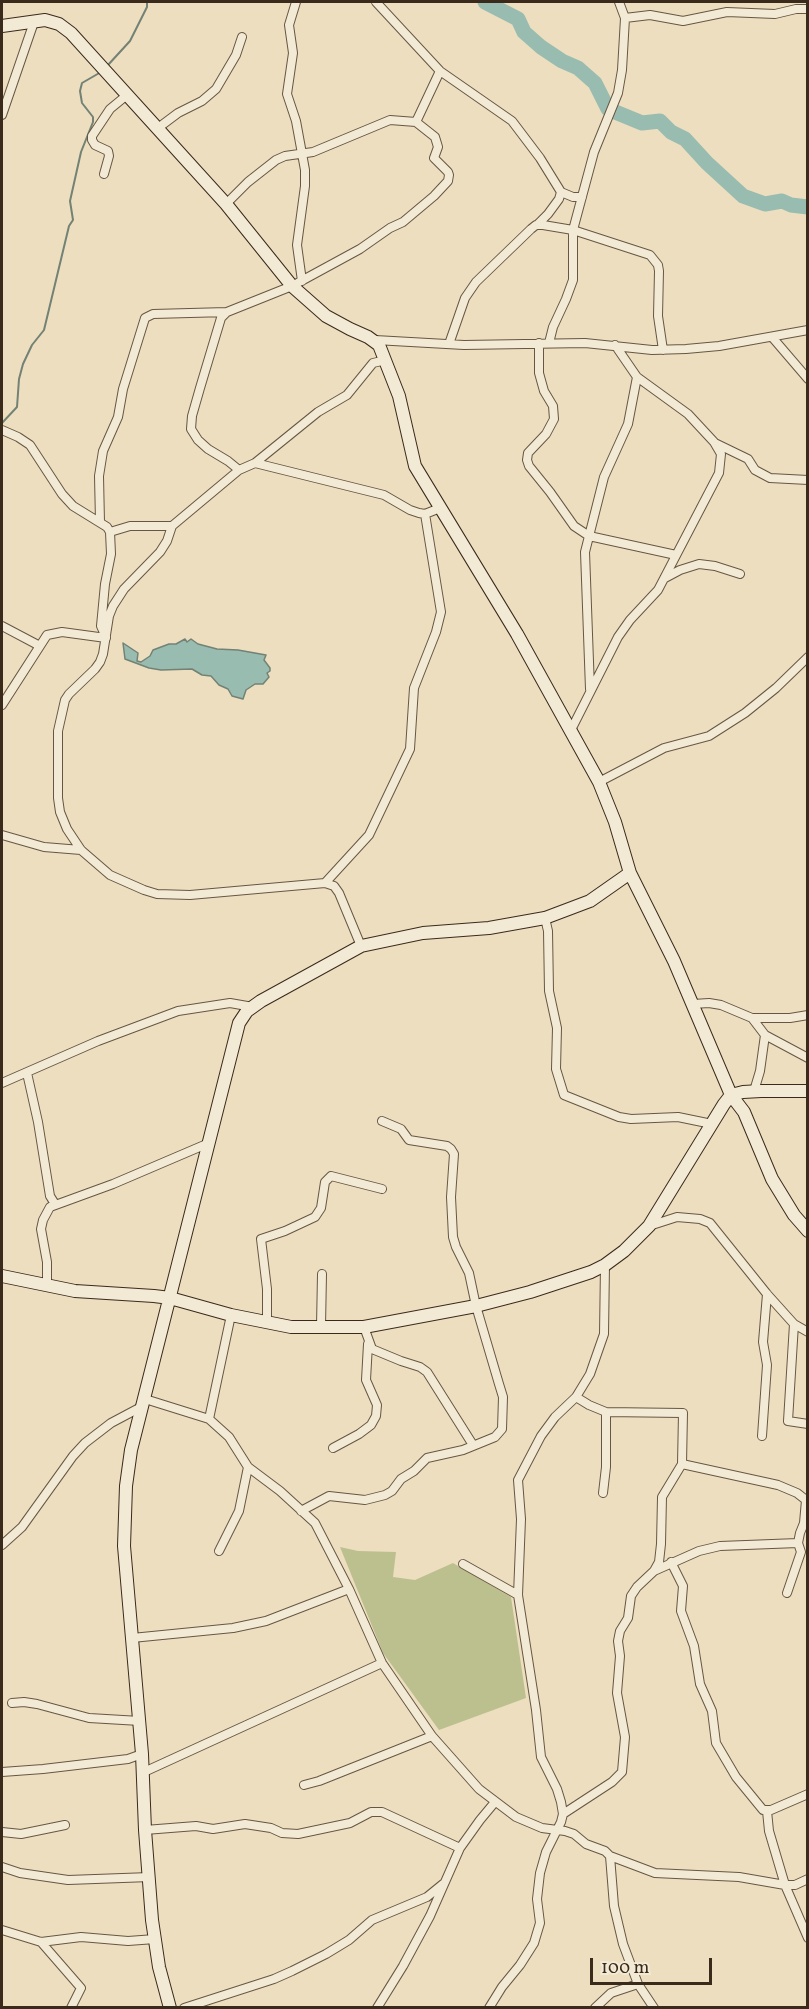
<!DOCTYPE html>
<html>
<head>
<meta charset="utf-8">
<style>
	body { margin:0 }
	#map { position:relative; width:809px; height:2009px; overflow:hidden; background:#ecdebe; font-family:Vollkorn,serif }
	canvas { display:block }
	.frame { position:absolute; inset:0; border:3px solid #3a2a1c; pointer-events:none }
	.scale { position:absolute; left:590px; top:1958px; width:122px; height:27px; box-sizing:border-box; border:3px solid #3a2a1c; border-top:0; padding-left:8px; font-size:18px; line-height:21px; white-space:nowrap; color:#3a2a1c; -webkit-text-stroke:4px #f3ead5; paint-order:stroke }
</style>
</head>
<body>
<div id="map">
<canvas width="809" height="2009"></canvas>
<div class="frame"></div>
<div class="scale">100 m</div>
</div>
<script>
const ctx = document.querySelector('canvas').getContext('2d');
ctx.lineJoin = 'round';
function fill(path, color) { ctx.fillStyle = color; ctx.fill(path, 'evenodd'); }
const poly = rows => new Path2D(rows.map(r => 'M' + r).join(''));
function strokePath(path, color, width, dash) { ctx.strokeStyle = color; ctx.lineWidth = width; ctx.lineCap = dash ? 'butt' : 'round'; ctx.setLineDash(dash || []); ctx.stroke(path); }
fill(poly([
	[340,1547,358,1551,396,1552,393,1577,415,1580,453,1563,511,1597,526,1698,439,1730,383,1653]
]), '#bcc08f');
const water = poly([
	[185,639,187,642,191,639,198,644,217,649,238,650,266,655,264,660,270,668,270,671,267,673,269,677,263,684,255,684,246,690,243,699,232,696,228,689,219,685,211,676,202,675,192,669,161,670,149,668,125,659,123,643,138,653,137,661,141,662,150,656,153,650,169,644,176,644,185,639]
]);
fill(water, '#99bcb1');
strokePath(water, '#738275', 1.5);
strokePath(poly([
	[108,65,130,41,147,7,147,2],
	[2,423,17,407,19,379,23,364,32,345,44,330,69,226,73,220,70,201,81,152,93,122,93,117,82,103,80,91,82,83,101,72]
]), '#738275', 2);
strokePath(poly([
	[485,2,518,19,524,32,541,47,562,61,578,68,595,83,608,109,642,123,660,121,671,132,685,139,707,163,743,196,765,204,782,201,791,205,808,207]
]), '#99bcb1', 15);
const street = poly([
	[296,2,289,25,293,53,287,94,296,121,305,170,305,186,297,245,302,281],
	[376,2,440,71,512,121,540,158,561,192,573,197,582,197],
	[625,18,650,15,683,21,727,12,775,14,796,9,808,9],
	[2,115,34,22],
	[416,122,440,71],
	[158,128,178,113,202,101,216,89,236,55,242,37],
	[104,174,109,156,108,151,95,145,92,140,92,136,110,109,127,95],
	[226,204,248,182,276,160,285,156,313,152,390,120,416,122,435,137,438,147,434,158,448,172,449,175,448,181,434,196,403,222,390,228,360,249,292,286,227,312,221,318,200,388,192,416,191,429,198,440,208,449,228,461,239,470],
	[537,225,548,214,559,199,561,192],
	[772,337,808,379],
	[375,340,464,345,585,343,652,350,686,349,719,346,808,330],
	[539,343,539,373,544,391,553,406,554,419,546,434,528,453,527,460,529,466,550,492,574,526,589,536,676,555],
	[549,343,553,327,566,299,573,280,573,230,594,152,618,93,622,70,625,18,619,2],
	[449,344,465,298,476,282,531,229,536,225,543,225,573,230,650,255,658,265,659,271,658,316,663,350],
	[2,430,18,437,30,445,62,494,73,506,107,527,110,532,111,554,105,584,101,626,106,637],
	[715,443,748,459,755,470,770,478,808,480],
	[255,463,384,495,410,510,419,513,425,514,440,508],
	[100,522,99,476,103,451,118,417,123,389,145,318,153,314,227,312],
	[110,532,130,526,172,526],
	[665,578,680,570,699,564,715,566,740,574],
	[2,626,38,645],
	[590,689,585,552,604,477,628,424,637,377],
	[2,705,47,635,62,632,106,638],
	[571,730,618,637,630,620,658,590,719,473,721,454,714,442,688,414,637,377,615,345],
	[599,782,664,748,709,736,745,713,776,688,808,657],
	[2,835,44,847,81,850],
	[325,883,369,835,410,749,414,688,436,632,441,612,425,514],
	[545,918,548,931,549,991,557,1028,556,1069,564,1095,619,1117,631,1119,678,1117,712,1124],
	[361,946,339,893,334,886,325,883,190,895,157,894,144,890,110,875,81,850,67,829,60,812,58,798,58,731,65,700,69,694,95,669,100,662,103,654,109,616,113,606,124,589,160,552,167,541,172,526,239,470,255,463,318,412,347,395,373,363,386,360],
	[693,1004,709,1003,721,1005,752,1018,790,1018,808,1015],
	[752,1018,765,1035,808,1058],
	[27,1073,38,1122,50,1196,55,1204],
	[2,1083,98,1041,178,1011,230,1003,253,1007],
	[754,1091,760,1071,765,1035],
	[649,1226,677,1217,700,1219,710,1223,767,1294,794,1324,788,1421,808,1424],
	[47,1286,47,1262,41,1229,43,1220,50,1207,113,1184,209,1143],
	[267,1323,267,1289,261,1239,285,1231,315,1217,321,1208,325,1182,331,1176,382,1189],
	[794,1324,808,1332],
	[321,1326,322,1274],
	[364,1327,372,1349,401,1361,420,1367,427,1372,473,1445],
	[145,1399,209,1419,229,1437,248,1467,280,1491,315,1523,349,1589,382,1663,432,1736,479,1789,516,1817,542,1828,565,1831,574,1834,586,1844,605,1851,610,1856,614,1906,623,1944,638,1984,654,2008],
	[209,1419,231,1315],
	[762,1436,767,1365,763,1342,767,1294],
	[333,1448,359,1434,371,1425,376,1416,377,1405,366,1380,368,1344],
	[682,1464,778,1485,797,1493,806,1500,804,1523,800,1533,798,1543,801,1552,787,1593],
	[603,1493,606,1467,606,1412],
	[301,1511,329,1496,365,1500,385,1495,392,1491,401,1479,414,1471,427,1458,463,1450,495,1437,502,1429,503,1397,499,1384,476,1306,469,1273,456,1247,453,1237,451,1197,454,1154,451,1149,447,1146,409,1140,401,1129,382,1121],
	[2,1545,22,1527,73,1456,85,1443,111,1423,143,1406],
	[219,1551,239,1511,248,1467],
	[671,1562,683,1586,681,1611,694,1646,700,1684,712,1711,716,1743,736,1777,763,1810,771,1810,808,1794],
	[463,1564,518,1595],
	[654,1571,699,1551,720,1546,798,1543],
	[132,1638,233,1628,266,1621,349,1589],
	[12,1703,24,1702,37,1704,89,1718,140,1721],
	[2,1772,43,1769,128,1759,142,1754],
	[144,1772,382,1663],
	[304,1785,319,1781,432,1736],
	[767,1811,769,1831,785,1885,808,1938],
	[563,1814,612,1782,622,1772,625,1737,617,1693,620,1656,618,1641,620,1631,628,1618,631,1596,637,1587,654,1571,659,1562,661,1544,662,1497,682,1464,683,1413,606,1412,589,1405,576,1397],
	[145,1830,196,1826,213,1829,245,1824,271,1828,282,1833,298,1834,350,1823,371,1812,382,1812,460,1848],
	[2,1832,21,1834,65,1825],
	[610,1856,655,1873,739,1877,785,1885,795,1885,808,1879],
	[2,1867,20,1873,68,1880,150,1877],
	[2,1930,41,1942,81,1937,128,1941,155,1939],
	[41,1942,81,1988,71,2008],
	[184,2008,274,1979,292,1971,326,1954,349,1940,372,1920,427,1897,443,1884],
	[377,2008,403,1966,430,1916,460,1848,480,1820,495,1802],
	[489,2008,502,1987,520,1965,534,1943,540,1923,537,1899,540,1873,546,1852,561,1822,563,1814,561,1802,557,1789,541,1757,536,1710,518,1595,521,1519,518,1480,541,1436,555,1417,576,1397,590,1374,604,1334,605,1265],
	[595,2008,611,1993,638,1984]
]);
const secondary = poly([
	[2,26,45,20,59,24,71,33,226,204,292,286,326,316,350,329,368,337,379,345,399,396,415,466,517,634,599,782,615,822,630,873,674,961,731,1095,744,1112,772,1179,794,1215,808,1231],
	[2,1276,75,1291,154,1296,170,1298,231,1315,291,1327,364,1327,476,1306,530,1292,591,1272,605,1265,624,1251,649,1226,724,1104,731,1095,743,1092,761,1091,808,1091],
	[170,2008,159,1967,152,1920,145,1830,142,1754,124,1546,126,1486,131,1450,239,1023,247,1011,261,1001,361,946,423,933,489,928,545,918,590,901,630,873]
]);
strokePath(street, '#665744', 10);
strokePath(secondary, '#3a2a1c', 14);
strokePath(street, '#f3ead5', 8);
strokePath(secondary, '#f3ead5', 12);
</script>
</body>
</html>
